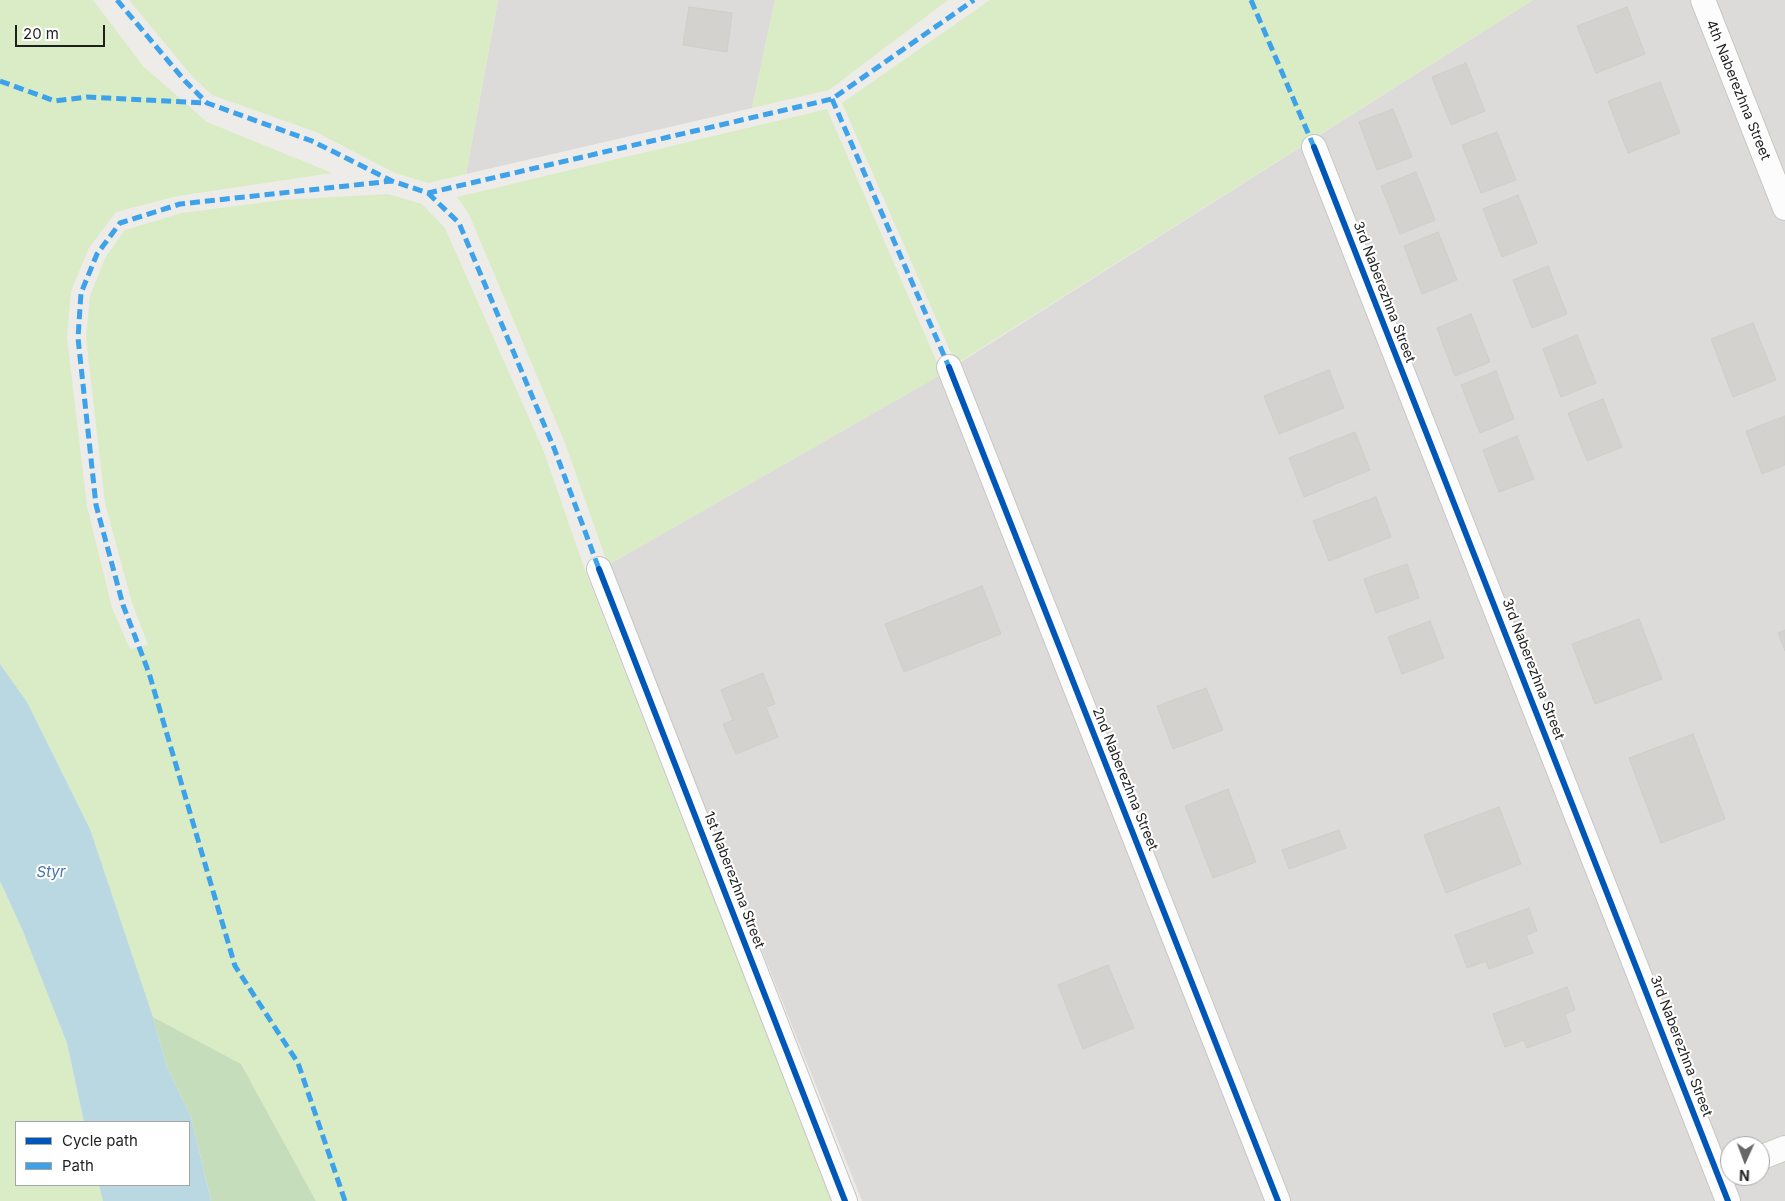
<!DOCTYPE html>
<html>
<head>
<meta charset="utf-8">
<style>
	body { margin:0 }
	#map { position:relative; width:1785px; height:1201px; overflow:hidden; background:#edece8; font-family:Inter,sans-serif }
	canvas { display:block }
	.legend { position:absolute; left:15px; top:1121px; width:175px; height:65px; box-sizing:border-box; background:#fff; border:1px solid #a5a5a5; margin:0; padding:6px 9px; list-style:none; font-size:15px; color:#1f1f1f }
	.legend li { display:flex; align-items:center; gap:10px; height:25px }
	.legend b { width:25px; border:1px solid #a5a5a5 }
	.north { position:absolute; left:1720px; top:1136px; width:50px; height:50px; box-sizing:border-box; background:#fff; border:1px solid #a5a5a5; border-radius:50%; rotate:182deg; font-size:14px; font-weight:700; line-height:20px; text-align:center; color:#1f1f1f }
	.north::after { content:''; display:block; margin:auto; width:18px; height:22px; background:#676765; clip-path:polygon(50% 0,100% 100%,50% 72%,0 100%) }
	.scale { position:absolute; left:15px; top:25px; width:90px; height:22px; box-sizing:border-box; border:2px solid #1f1f1f; border-top:0; padding-left:6px; font-size:15px; line-height:18px; white-space:nowrap; color:#1f1f1f; -webkit-text-stroke:4px #fff; paint-order:stroke }
</style>
</head>
<body>
<div id="map">
<canvas width="1785" height="1201"></canvas>
<ul class="legend">
<li><b style="height:6px;background:#0057b8"></b>Cycle path</li>
<li><b style="height:6px;background:#3da2ea"></b>Path</li>
</ul>
<div class="north">N</div>
<div class="scale">20 m</div>
</div>
<script>
const ctx = document.querySelector('canvas').getContext('2d');
ctx.lineJoin = 'round';
function fill(path, color) { ctx.fillStyle = color; ctx.fill(path, 'evenodd'); }
const poly = rows => new Path2D(rows.map(r => 'M' + r).join(''));
function strokePath(path, color, width, dash) { ctx.strokeStyle = color; ctx.lineWidth = width; ctx.lineCap = dash ? 'butt' : 'round'; ctx.setLineDash(dash || []); ctx.stroke(path); }
function label(font, color, halo, rows, align = 'center') {
  ctx.font = font + ' Inter,sans-serif'; ctx.lineWidth = 4; ctx.setLineDash([]); ctx.textBaseline = 'middle'; ctx.strokeStyle = halo; ctx.fillStyle = color; for (const [text, x, y, turn = 0] of rows) {
    ctx.save(); ctx.translate(x, y); ctx.rotate((+turn || 0) * Math.PI / 180); ctx.textAlign = isNaN(turn) ? turn : align; if (halo) ctx.strokeText(text, 0, 0); ctx.fillText(text, 0, 0); ctx.restore();
  }
}
fill(poly([
	[498,0,775,0,752,108,466,174],
	[1533,0,1785,0,1785,1201,862,1201,608,565,942,374],
	[1730,1146,1760,1146,1760,1176,1730,1176]
]), '#dcdbd9');
fill(poly([
	[0,0,93,0,143,66,207,122,332,173,178,196,116,212,89,248,71,291,67,338,87,506,112,608,130,649,148,645,132,603,105,503,86,338,90,296,105,258,125,230,182,213,282,200,388,194,422,204,445,228,544,452,586,573,832,1201,316,1201,241,1064,153,1017,90,829,27,702,0,664],
	[129,0,498,0,466,174,429,183,395,173,316,132,212,95,192,76],
	[775,0,948,0,829,90,752,108],
	[990,0,1533,0,956,364,842,103],
	[827,109,942,374,608,565,565,443,469,214,457,197],
	[0,881,22,929,67,1043,84,1122,16,1122,16,1185,99,1185,103,1201,0,1201]
]), '#d9ecc5');
fill(poly([
	[153,1017,241,1064,316,1201,211,1201,191,1117,167,1067]
]), '#c6ddbc');
fill(poly([
	[0,664,27,702,90,829,153,1017,167,1067,191,1117,211,1201,103,1201,99,1185,189,1185,189,1122,84,1122,67,1043,22,929,0,881]
]), '#bad8e2');
const building = poly([
	[689,7,732,13,727,52,683,45,689,7],
	[1627,7,1645,54,1596,73,1577,26,1627,7],
	[1466,63,1485,111,1451,125,1432,77,1466,63],
	[1660,82,1680,133,1628,153,1608,101,1660,82],
	[1393,109,1412,157,1377,170,1359,122,1393,109],
	[1497,132,1516,180,1481,193,1462,145,1497,132],
	[1416,172,1435,220,1400,234,1381,186,1416,172],
	[1518,195,1537,243,1502,257,1483,209,1518,195],
	[1438,232,1457,280,1422,294,1404,246,1438,232],
	[1548,266,1567,314,1532,328,1513,280,1548,266],
	[1471,314,1490,362,1455,376,1437,328,1471,314],
	[1753,323,1776,380,1733,397,1711,339,1753,323],
	[1577,335,1596,383,1561,397,1543,349,1577,335],
	[1329,370,1344,408,1279,434,1264,396,1329,370],
	[1496,371,1514,419,1480,433,1461,385,1496,371],
	[1603,399,1622,447,1587,461,1568,413,1603,399],
	[1785,416,1785,465,1762,474,1746,431,1785,416],
	[1355,432,1370,470,1304,497,1289,458,1355,432],
	[1517,436,1534,479,1499,492,1483,450,1517,436],
	[1376,497,1391,537,1329,561,1313,521,1376,497],
	[1407,564,1419,598,1376,613,1364,579,1407,564],
	[982,586,1001,634,904,672,885,624,982,586],
	[1639,619,1662,679,1595,704,1572,644,1639,619],
	[1430,621,1444,658,1402,674,1388,637,1430,621],
	[1785,630,1785,651,1778,633,1785,630],
	[763,673,775,704,766,707,778,737,736,754,723,724,733,720,721,690,763,673],
	[1206,688,1223,730,1173,749,1157,706,1206,688],
	[1693,734,1725,819,1661,843,1629,758,1693,734],
	[1228,789,1256,862,1213,878,1185,806,1228,789],
	[1499,807,1521,864,1446,893,1424,835,1499,807],
	[1339,830,1346,848,1289,869,1282,850,1339,830],
	[1529,908,1537,931,1526,935,1533,953,1489,969,1486,961,1467,968,1455,935,1529,908],
	[1108,965,1134,1028,1083,1049,1058,985,1108,965],
	[1567,987,1575,1010,1565,1014,1571,1032,1527,1048,1524,1040,1505,1047,1493,1014,1567,987]
]);
fill(building, '#d4d2cf');
strokePath(building, '#d1cec9', 1);
const minor = poly([
	[1703,0,1785,208],
	[1314,147,1728,1201],
	[949,367,1278,1201],
	[599,569,845,1201],
	[1760,1158,1785,1148]
]);
strokePath(minor, '#c6c6c4', 26);
strokePath(minor, '#fcfcfc', 24);
strokePath(poly([
	[117,0,185,81,207,103,312,141,392,181,428,193,832,99,974,0],
	[1251,0,1314,147],
	[0,81,55,101,87,97,207,103],
	[832,99,949,367],
	[428,193,459,223,554,448,599,569],
	[345,1201,298,1063,235,966,149,673,123,605,96,505,78,338,81,293,97,254,120,223,180,204,392,181]
]), '#3da2ea', 5, [10, 5]);
strokePath(poly([
	[1314,147,1728,1201],
	[949,367,1278,1201],
	[599,569,845,1201]
]), '#0057b8', 6);
label('14px', '#1f1f1f', '#fff', [
	["4th Naberezhna Street",1738,90,68],
	["3rd Naberezhna Street",1384,292,69],
	["3rd Naberezhna Street",1533,669,69],
	["2nd Naberezhna Street",1125,779,68],
	["1st Naberezhna Street",734,880,69],
	["3rd Naberezhna Street",1681,1046,69]
]);
label('italic 15px', '#4475ac', '#fff', [
	["Styr",51,872]
]);
</script>
</body>
</html>
